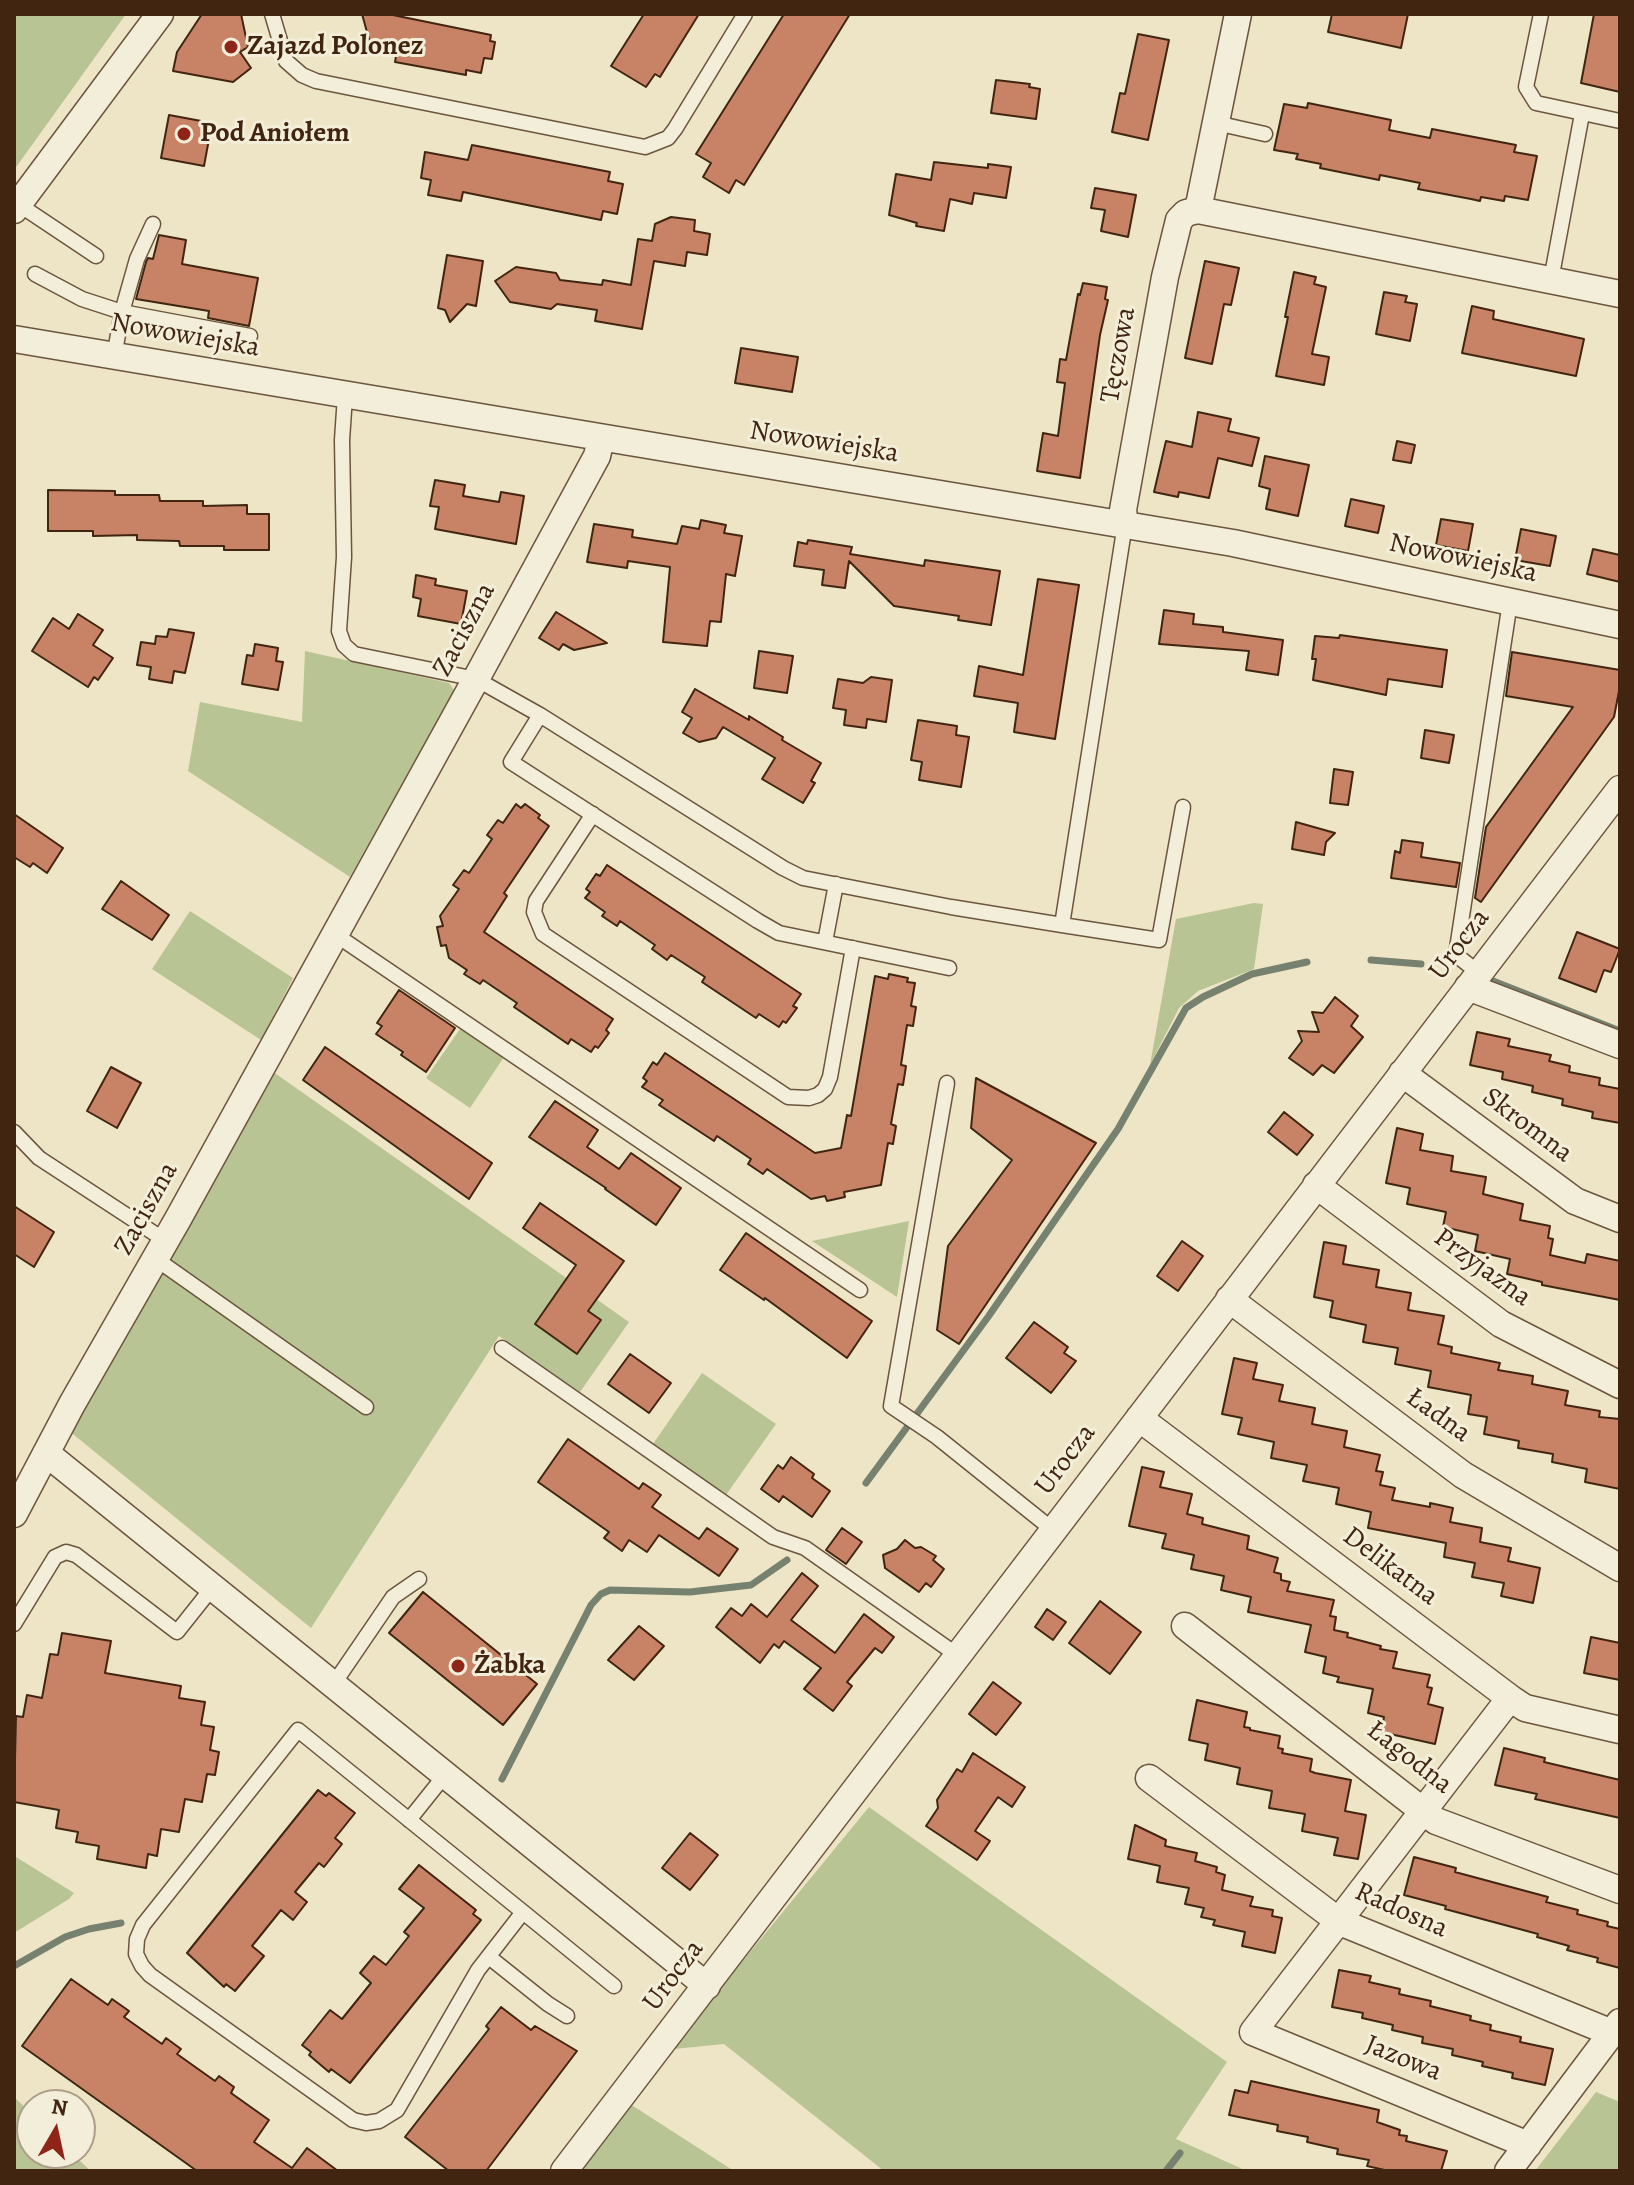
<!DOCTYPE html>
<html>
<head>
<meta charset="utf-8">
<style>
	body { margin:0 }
	#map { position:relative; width:1634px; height:2185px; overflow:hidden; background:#ede5c5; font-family:Alegreya,serif }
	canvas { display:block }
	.frame { position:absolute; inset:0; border:16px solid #412511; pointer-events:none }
	.north { position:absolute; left:16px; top:2089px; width:80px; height:80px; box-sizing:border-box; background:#f3eed9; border:2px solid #ac9e89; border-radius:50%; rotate:9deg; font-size:22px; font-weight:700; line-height:32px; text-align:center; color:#412511 }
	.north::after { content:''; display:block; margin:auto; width:28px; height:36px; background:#8f2418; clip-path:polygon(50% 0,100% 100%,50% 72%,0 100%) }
</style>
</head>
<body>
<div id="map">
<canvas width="1634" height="2185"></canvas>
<div class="frame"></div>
<div class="north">N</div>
</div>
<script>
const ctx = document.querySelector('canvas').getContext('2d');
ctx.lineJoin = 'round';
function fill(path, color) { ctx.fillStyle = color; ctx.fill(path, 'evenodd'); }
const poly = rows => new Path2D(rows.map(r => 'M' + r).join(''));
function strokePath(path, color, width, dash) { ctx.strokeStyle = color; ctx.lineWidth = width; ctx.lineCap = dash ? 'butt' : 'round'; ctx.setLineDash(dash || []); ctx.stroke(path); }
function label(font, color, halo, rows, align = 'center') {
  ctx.font = font + ' Alegreya,serif'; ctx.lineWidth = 6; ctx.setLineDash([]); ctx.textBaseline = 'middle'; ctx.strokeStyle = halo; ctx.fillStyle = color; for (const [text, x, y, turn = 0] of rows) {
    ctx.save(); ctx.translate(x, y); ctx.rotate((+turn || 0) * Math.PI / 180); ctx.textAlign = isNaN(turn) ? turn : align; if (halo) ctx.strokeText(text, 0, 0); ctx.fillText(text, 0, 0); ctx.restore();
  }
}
fill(poly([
	[14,14,126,14,14,170],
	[305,651,449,683,454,690,350,877,188,771,200,702,302,722],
	[1254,903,1263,904,1254,969,1198,991,1179,1008,1150,1065,1176,919],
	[190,911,293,978,261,1040,152,969],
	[460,1029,504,1057,470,1108,426,1078],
	[269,1069,629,1322,580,1392,499,1336,311,1628,68,1430],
	[909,1221,897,1297,812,1241],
	[702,1373,776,1424,726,1495,653,1444],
	[869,1807,1227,2062,1176,2139,1247,2171,884,2171,724,2044,674,2049,727,1980],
	[16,1857,74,1893,69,1899,14,1933,14,1861],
	[1596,2092,1620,2102,1620,2171,1535,2171],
	[14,2097,32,2114,32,2153,71,2153,91,2171,14,2171],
	[630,2104,734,2171,579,2171]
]), '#b9c494');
strokePath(poly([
	[1371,960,1421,964],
	[1493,981,1620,1031],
	[866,1483,988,1317,1118,1129,1186,1008,1203,997,1252,974,1307,962],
	[502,1779,591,1605,601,1594,610,1590,690,1592,751,1585,787,1560],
	[14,1966,65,1937,89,1929,121,1923],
	[1166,2171,1180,2153]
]), '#76826f', 7);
const building = poly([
	[202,14,241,14,248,47,240,52,251,68,233,82,173,71,177,52,202,14],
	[362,14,388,14,491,35,490,41,495,42,492,59,484,58,481,73,466,70,466,75,395,62,396,56,392,55,394,47,370,43,362,14],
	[644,14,699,14,660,77,655,74,646,87,611,66,644,14],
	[784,14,850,14,744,185,736,180,729,193,703,177,711,163,696,154,784,14],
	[1332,14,1408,14,1401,48,1328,32,1332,14],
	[1594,14,1620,14,1620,92,1581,83,1594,14],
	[1138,34,1169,40,1148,140,1112,132,1120,93,1125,94,1138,34],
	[996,80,1030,84,1029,87,1040,89,1036,119,991,113,996,80],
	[1308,103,1391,120,1389,130,1430,138,1432,129,1516,145,1514,152,1537,156,1528,200,1505,196,1504,201,1481,197,1480,201,1471,199,1418,189,1420,183,1380,175,1379,180,1320,168,1321,164,1296,159,1298,154,1274,150,1284,104,1307,108,1308,103],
	[169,115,212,123,204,166,161,158,169,115],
	[472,145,610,172,608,181,623,184,617,214,603,211,601,220,463,192,461,201,428,195,431,180,421,178,425,152,468,160,472,145],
	[934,162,988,168,988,164,1011,167,1006,198,974,193,972,204,950,199,944,231,916,226,917,223,889,215,896,174,931,180,934,162],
	[1095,188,1136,195,1128,237,1101,231,1105,210,1091,208,1095,188],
	[671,217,695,220,694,231,710,234,707,255,687,252,685,266,654,261,642,329,595,321,597,310,557,304,551,309,510,302,495,281,516,267,556,273,560,280,602,285,603,280,631,285,638,239,652,241,655,224,671,217],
	[159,235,186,240,182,264,258,278,249,326,208,318,209,311,136,299,146,262,148,258,153,259,159,235],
	[447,255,483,261,476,306,467,304,450,322,445,310,438,308,447,255],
	[1205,261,1239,268,1231,305,1224,304,1212,364,1185,358,1205,261],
	[1294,272,1316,277,1314,284,1326,287,1312,354,1329,357,1324,385,1276,376,1288,317,1285,317,1294,272],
	[1083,283,1107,287,1105,299,1108,300,1100,335,1080,478,1037,471,1043,433,1058,436,1065,383,1057,382,1060,359,1066,360,1078,294,1080,295,1083,283],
	[1384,292,1407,296,1405,302,1417,304,1410,341,1376,334,1384,292],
	[1472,306,1494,311,1493,319,1584,339,1576,376,1462,353,1472,306],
	[741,348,798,357,792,392,735,383,741,348],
	[1198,412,1231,419,1228,431,1259,438,1252,466,1218,458,1209,498,1179,492,1178,497,1154,492,1166,441,1192,447,1198,412],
	[1397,441,1415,445,1411,463,1393,460,1397,441],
	[1265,456,1309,465,1298,516,1266,509,1270,489,1259,486,1265,456],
	[435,480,465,485,463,496,499,502,501,492,524,496,516,544,435,529,439,507,430,506,435,480],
	[48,490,115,491,115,495,159,495,160,501,203,501,203,506,247,505,247,514,269,514,269,550,224,550,224,546,180,546,179,541,137,540,137,535,93,536,93,531,48,531,48,490],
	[1351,499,1384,506,1378,533,1345,526,1351,499],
	[1441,519,1473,524,1468,551,1436,545,1441,519],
	[701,520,726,525,724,533,742,536,735,576,726,574,721,622,710,621,707,646,663,642,670,567,628,561,627,568,587,562,594,524,633,530,632,537,677,544,682,526,699,529,701,520],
	[1521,529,1556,536,1550,566,1515,560,1521,529],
	[808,540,852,547,850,554,924,566,925,560,1000,571,991,625,958,620,959,616,894,606,849,561,845,588,822,585,824,570,794,566,798,542,807,544,808,540],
	[1593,549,1620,555,1620,582,1587,574,1593,549],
	[416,575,436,579,435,585,467,591,461,624,418,616,421,599,413,597,416,575],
	[1038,579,1079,585,1055,739,1014,732,1018,703,974,696,979,666,1023,675,1038,579],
	[1164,610,1194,614,1193,624,1223,627,1223,632,1283,640,1278,675,1246,670,1249,651,1159,644,1164,610],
	[556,612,607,643,574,650,563,644,559,650,539,638,556,612],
	[78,614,103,630,93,645,113,658,98,680,94,677,88,687,32,651,53,618,69,629,78,614],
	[169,629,194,633,185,673,174,671,172,683,149,679,151,667,137,665,141,642,155,644,156,636,167,637,169,629],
	[1340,635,1447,650,1442,687,1388,679,1386,695,1313,680,1316,659,1312,659,1315,636,1339,638,1340,635],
	[255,644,278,648,276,661,283,662,278,690,242,684,247,655,253,656,255,644],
	[759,651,793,656,787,693,754,688,759,651],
	[1512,652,1620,670,1620,686,1614,717,1481,902,1475,898,1486,827,1573,707,1506,696,1512,652],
	[871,677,892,680,886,722,867,719,866,728,844,725,846,710,833,708,838,679,863,683,871,677],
	[695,689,749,720,749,716,783,737,782,740,821,763,811,781,815,783,803,803,762,779,775,758,723,727,716,738,699,742,683,733,692,718,682,712,695,689],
	[918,720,957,726,956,735,969,737,961,787,919,780,922,762,911,760,918,720],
	[1425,730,1454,735,1449,763,1421,758,1425,730],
	[1334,769,1353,772,1348,805,1330,803,1334,769],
	[516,804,521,808,525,804,540,815,538,818,549,826,504,893,507,896,484,932,613,1019,606,1030,609,1033,598,1048,595,1046,591,1052,571,1039,568,1044,514,1007,517,1003,483,980,480,984,464,974,467,970,449,958,446,945,441,946,437,927,443,926,440,916,459,889,453,885,464,870,469,873,492,839,487,835,498,820,503,823,516,804],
	[14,814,63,848,47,873,33,863,30,867,14,857,14,814],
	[1296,822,1335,833,1326,842,1324,855,1292,849,1296,822],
	[1402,840,1423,843,1421,857,1460,863,1456,887,1391,878,1395,851,1400,853,1402,840],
	[607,865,801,994,793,1006,797,1008,786,1023,783,1021,779,1027,759,1014,756,1018,702,982,705,977,671,955,667,960,652,949,655,945,620,921,617,926,602,916,605,912,585,898,590,892,586,889,596,874,600,876,607,865],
	[121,881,169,915,152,940,102,909,121,881],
	[1577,932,1620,949,1611,972,1604,970,1596,992,1559,978,1577,932],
	[889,974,908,978,907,982,915,983,911,1006,916,1007,913,1026,907,1025,901,1065,906,1066,903,1085,898,1084,891,1124,896,1126,893,1144,888,1143,881,1185,844,1192,845,1197,827,1201,825,1196,811,1199,767,1169,763,1174,748,1164,751,1159,717,1136,714,1141,659,1105,663,1100,642,1087,647,1081,643,1078,653,1062,657,1065,665,1053,815,1153,841,1148,847,1115,851,1116,875,976,888,979,889,974],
	[399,990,455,1028,426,1072,401,1055,403,1052,376,1034,382,1026,377,1023,399,990],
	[1335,997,1358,1016,1351,1026,1363,1037,1334,1073,1322,1065,1313,1075,1289,1058,1302,1041,1298,1031,1319,1032,1312,1012,1323,1013,1335,997],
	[1477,1032,1510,1039,1508,1046,1551,1055,1549,1061,1570,1066,1569,1072,1600,1078,1599,1085,1620,1089,1620,1123,1592,1118,1593,1112,1562,1105,1563,1099,1532,1092,1533,1086,1502,1079,1503,1072,1470,1065,1477,1032],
	[325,1047,492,1163,469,1199,303,1080,325,1047],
	[111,1067,141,1083,117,1128,87,1111,111,1067],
	[976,1078,1096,1143,959,1344,937,1330,948,1246,1012,1160,971,1128,976,1078],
	[555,1101,598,1130,587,1147,619,1169,631,1153,681,1188,656,1225,605,1189,606,1188,529,1137,555,1101],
	[1284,1112,1313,1135,1297,1155,1268,1132,1284,1112],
	[1397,1128,1423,1134,1420,1150,1453,1156,1451,1171,1486,1177,1483,1194,1523,1204,1520,1220,1550,1226,1548,1238,1553,1239,1550,1255,1585,1263,1587,1254,1620,1261,1620,1300,1542,1285,1542,1282,1507,1274,1510,1259,1475,1251,1478,1235,1443,1227,1446,1212,1407,1204,1410,1188,1386,1183,1397,1128],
	[540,1203,624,1261,588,1311,601,1320,577,1354,535,1324,576,1265,523,1228,540,1203],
	[14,1206,54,1232,34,1267,14,1254,14,1206],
	[746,1233,872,1321,847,1358,765,1298,764,1300,720,1270,746,1233],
	[1182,1241,1203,1256,1178,1291,1157,1276,1182,1241],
	[1324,1242,1346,1246,1343,1264,1379,1270,1376,1287,1411,1293,1408,1310,1444,1316,1438,1344,1452,1347,1451,1353,1500,1363,1498,1370,1533,1376,1532,1384,1568,1391,1565,1405,1600,1411,1599,1417,1620,1419,1620,1489,1585,1482,1587,1469,1552,1462,1553,1454,1518,1448,1519,1441,1484,1434,1487,1417,1468,1414,1471,1395,1428,1387,1431,1371,1395,1364,1398,1348,1363,1342,1366,1325,1330,1317,1333,1301,1314,1297,1324,1242],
	[1034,1322,1068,1347,1064,1353,1076,1361,1051,1393,1006,1358,1034,1322],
	[630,1354,671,1383,649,1413,608,1384,630,1354],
	[1234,1358,1257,1363,1253,1379,1283,1385,1279,1401,1315,1408,1312,1424,1347,1431,1344,1447,1380,1455,1376,1471,1383,1472,1380,1485,1395,1488,1392,1500,1430,1507,1430,1503,1453,1508,1450,1522,1482,1528,1480,1542,1511,1548,1508,1561,1540,1568,1533,1603,1501,1596,1504,1583,1472,1577,1475,1563,1444,1557,1446,1543,1368,1528,1371,1512,1336,1504,1339,1488,1303,1481,1307,1465,1271,1458,1274,1442,1238,1434,1242,1418,1222,1414,1234,1358],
	[568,1439,639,1489,643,1483,661,1495,652,1507,699,1539,707,1528,738,1549,719,1576,659,1535,647,1552,629,1540,622,1551,604,1538,609,1532,538,1482,568,1439],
	[791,1457,814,1474,812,1478,830,1491,812,1517,783,1496,779,1502,761,1489,778,1465,783,1469,791,1457],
	[1142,1467,1164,1472,1160,1487,1192,1494,1187,1514,1203,1518,1202,1524,1249,1536,1247,1549,1278,1558,1274,1572,1281,1574,1281,1580,1290,1582,1287,1591,1334,1600,1330,1616,1336,1617,1334,1630,1348,1633,1347,1637,1381,1646,1380,1649,1397,1652,1393,1668,1430,1675,1427,1687,1432,1688,1428,1704,1443,1708,1435,1744,1381,1732,1384,1717,1368,1713,1373,1689,1337,1682,1339,1677,1323,1673,1326,1657,1305,1652,1311,1625,1248,1612,1251,1597,1221,1590,1224,1576,1191,1569,1194,1555,1162,1548,1166,1534,1129,1526,1142,1467],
	[842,1528,862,1542,846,1564,826,1550,842,1528],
	[905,1540,915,1548,921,1547,936,1556,933,1560,944,1569,931,1587,926,1583,919,1592,885,1568,883,1555,897,1549,905,1540],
	[802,1573,818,1586,791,1620,835,1653,864,1614,894,1637,882,1653,875,1648,847,1682,852,1686,833,1711,804,1689,821,1668,784,1641,779,1648,774,1644,760,1663,716,1627,731,1608,742,1616,751,1604,767,1617,802,1573],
	[423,1592,537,1684,503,1725,389,1633,423,1592],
	[1100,1601,1141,1632,1110,1674,1069,1643,1100,1601],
	[1047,1609,1066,1622,1053,1640,1035,1627,1047,1609],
	[639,1626,664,1646,634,1680,608,1660,639,1626],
	[62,1633,111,1641,105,1673,181,1686,179,1698,205,1702,201,1725,214,1727,210,1750,219,1752,215,1775,207,1774,202,1802,185,1799,179,1832,161,1829,157,1856,148,1854,146,1868,97,1859,99,1846,76,1842,78,1832,56,1828,59,1810,14,1802,16,1716,23,1717,27,1695,42,1698,50,1654,58,1655,62,1633],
	[1591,1637,1620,1643,1620,1680,1584,1673,1591,1637],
	[993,1682,1021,1703,996,1735,969,1714,993,1682],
	[1197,1700,1247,1712,1244,1727,1250,1728,1250,1730,1280,1736,1278,1748,1283,1749,1282,1753,1312,1759,1310,1771,1315,1773,1351,1780,1345,1811,1366,1815,1358,1859,1334,1855,1338,1838,1302,1831,1305,1814,1269,1808,1272,1791,1237,1784,1240,1768,1205,1760,1208,1744,1189,1740,1197,1700],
	[1504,1748,1545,1758,1544,1762,1620,1780,1620,1818,1535,1799,1537,1794,1495,1785,1504,1748],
	[973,1753,1025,1787,1012,1807,998,1797,975,1831,990,1841,977,1860,926,1826,938,1808,937,1800,957,1769,962,1772,973,1753],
	[318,1790,326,1796,329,1793,355,1813,335,1838,342,1844,324,1867,319,1863,295,1892,307,1902,293,1920,281,1910,252,1946,264,1956,235,1991,226,1984,224,1987,187,1953,318,1790],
	[1135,1825,1166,1840,1165,1846,1197,1853,1195,1861,1217,1867,1216,1872,1225,1875,1222,1890,1253,1897,1250,1906,1273,1910,1272,1916,1282,1918,1275,1953,1242,1946,1245,1932,1213,1925,1215,1920,1201,1917,1204,1908,1185,1904,1189,1888,1157,1882,1160,1866,1128,1859,1135,1825],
	[690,1833,718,1855,690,1890,662,1868,690,1833],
	[1414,1857,1456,1868,1455,1872,1548,1897,1546,1902,1578,1910,1577,1914,1608,1922,1607,1926,1620,1929,1620,1968,1597,1962,1598,1958,1567,1950,1569,1946,1537,1937,1538,1934,1445,1909,1446,1906,1404,1895,1414,1857],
	[419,1865,476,1910,473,1914,481,1920,350,2083,331,2069,329,2072,309,2055,311,2052,302,2045,330,2010,342,2019,371,1983,360,1973,374,1956,386,1965,409,1936,404,1932,424,1908,399,1889,419,1865],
	[1339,1970,1371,1976,1369,1982,1400,1989,1399,1994,1431,2001,1430,2006,1471,2016,1470,2020,1491,2025,1490,2030,1521,2037,1520,2042,1553,2049,1545,2085,1512,2078,1513,2073,1482,2066,1483,2062,1452,2055,1453,2049,1422,2043,1423,2037,1392,2030,1393,2025,1362,2018,1363,2013,1332,2007,1339,1970],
	[71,1979,108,2005,112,1999,129,2011,124,2017,162,2044,166,2038,181,2049,177,2054,215,2081,219,2076,234,2087,231,2093,269,2120,254,2142,292,2168,307,2148,338,2171,197,2171,22,2046,71,1979],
	[501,2007,531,2030,535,2026,577,2051,486,2171,449,2171,405,2137,489,2029,486,2026,501,2007],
	[1251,2081,1379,2110,1377,2122,1400,2130,1399,2135,1407,2136,1406,2141,1447,2151,1441,2171,1389,2171,1367,2166,1369,2160,1337,2154,1338,2149,1307,2142,1308,2137,1277,2131,1278,2125,1229,2115,1235,2090,1248,2093,1251,2081]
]);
fill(building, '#c88367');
strokePath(building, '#412511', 2);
const lane = poly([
	[272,14,286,61,302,75,316,81,645,147,668,138,675,129,745,14],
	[1541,14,1526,87,1536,103,1620,121],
	[1216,123,1265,134],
	[18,204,96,256],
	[35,274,82,299,122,312,250,336],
	[1551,280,1582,114],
	[114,357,122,312,137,259,153,224],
	[345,396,342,440,344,557,339,631,344,645,354,654,476,679,540,715,783,868,803,878,951,907,1062,925,1125,524],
	[540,715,511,762,758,921,779,933,949,968],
	[593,814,536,901,534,912,543,934,788,1097,809,1098,818,1095,825,1089,830,1077,853,948],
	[1062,925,1159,940,1183,807],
	[336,935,860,1290],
	[825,942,836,884],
	[1479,973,1456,955,1510,602],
	[947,1083,891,1406,937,1437,1053,1530],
	[14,1132,39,1158,166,1241],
	[156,1259,366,1407],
	[502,1348,773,1537,805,1548,957,1655],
	[14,1624,55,1557,66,1552,76,1555,177,1632,212,1588],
	[333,1685,393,1597,419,1579],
	[409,1820,445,1775],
	[523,1912,478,1970,397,2110,379,2121,366,2123,353,2120,150,1975,142,1966,136,1954,137,1939,143,1925,298,1730,523,1912,614,1986],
	[489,1957,548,2004,567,2016]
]);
const street = poly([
	[14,210,160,14],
	[1198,210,1238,14],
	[14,339,1233,543,1620,625],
	[1125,524,1123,510,1165,277,1179,220,1186,213,1198,210,1620,294],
	[1468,987,1620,1045],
	[1402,1073,1575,1201,1620,1219],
	[1316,1185,1501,1324,1620,1385],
	[1229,1299,1463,1475,1620,1568],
	[1139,1418,1510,1698,1525,1708,1620,1730],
	[46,1453,707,1986],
	[14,1514,72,1404,178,1219,476,679,597,456,601,438],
	[1185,1626,1436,1821,1620,1890],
	[1510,1698,1253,2032,1528,2145],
	[1149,1778,1340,1922,1612,2033],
	[564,2171,1620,789],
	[1508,2171,1620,2022]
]);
strokePath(lane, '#6c553e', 17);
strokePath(street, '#6c553e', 29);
strokePath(lane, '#f3eed9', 14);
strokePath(street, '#f3eed9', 26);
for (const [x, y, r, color] of [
	[231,47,8,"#8f2418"],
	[184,134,8,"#8f2418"],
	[458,1666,8,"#8f2418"]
]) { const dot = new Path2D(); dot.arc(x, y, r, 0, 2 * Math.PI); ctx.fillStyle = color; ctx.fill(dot); strokePath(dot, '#f3eed9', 3); }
label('bold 28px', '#412511', '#f3eed9', [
	["Zajazd Polonez",247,47],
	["Pod Aniołem",200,134],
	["Żabka",474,1666]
], 'left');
label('28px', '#412511', '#f3eed9', [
	["Nowowiejska",185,336,10],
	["Tęczowa",1119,355,-80],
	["Nowowiejska",824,443,9],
	["Nowowiejska",1463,559,12],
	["Zaciszna",465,630,-62],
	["Urocza",1460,945,-53],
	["Skromna",1527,1126,37],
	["Zaciszna",147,1209,-61],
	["Przyjazna",1482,1268,36],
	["Ładna",1438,1416,36],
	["Urocza",1066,1460,-53],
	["Delikatna",1390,1567,37],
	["Łagodna",1409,1758,38],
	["Radosna",1401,1911,24],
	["Urocza",674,1976,-53],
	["Jazowa",1403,2059,22]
]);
</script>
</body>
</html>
